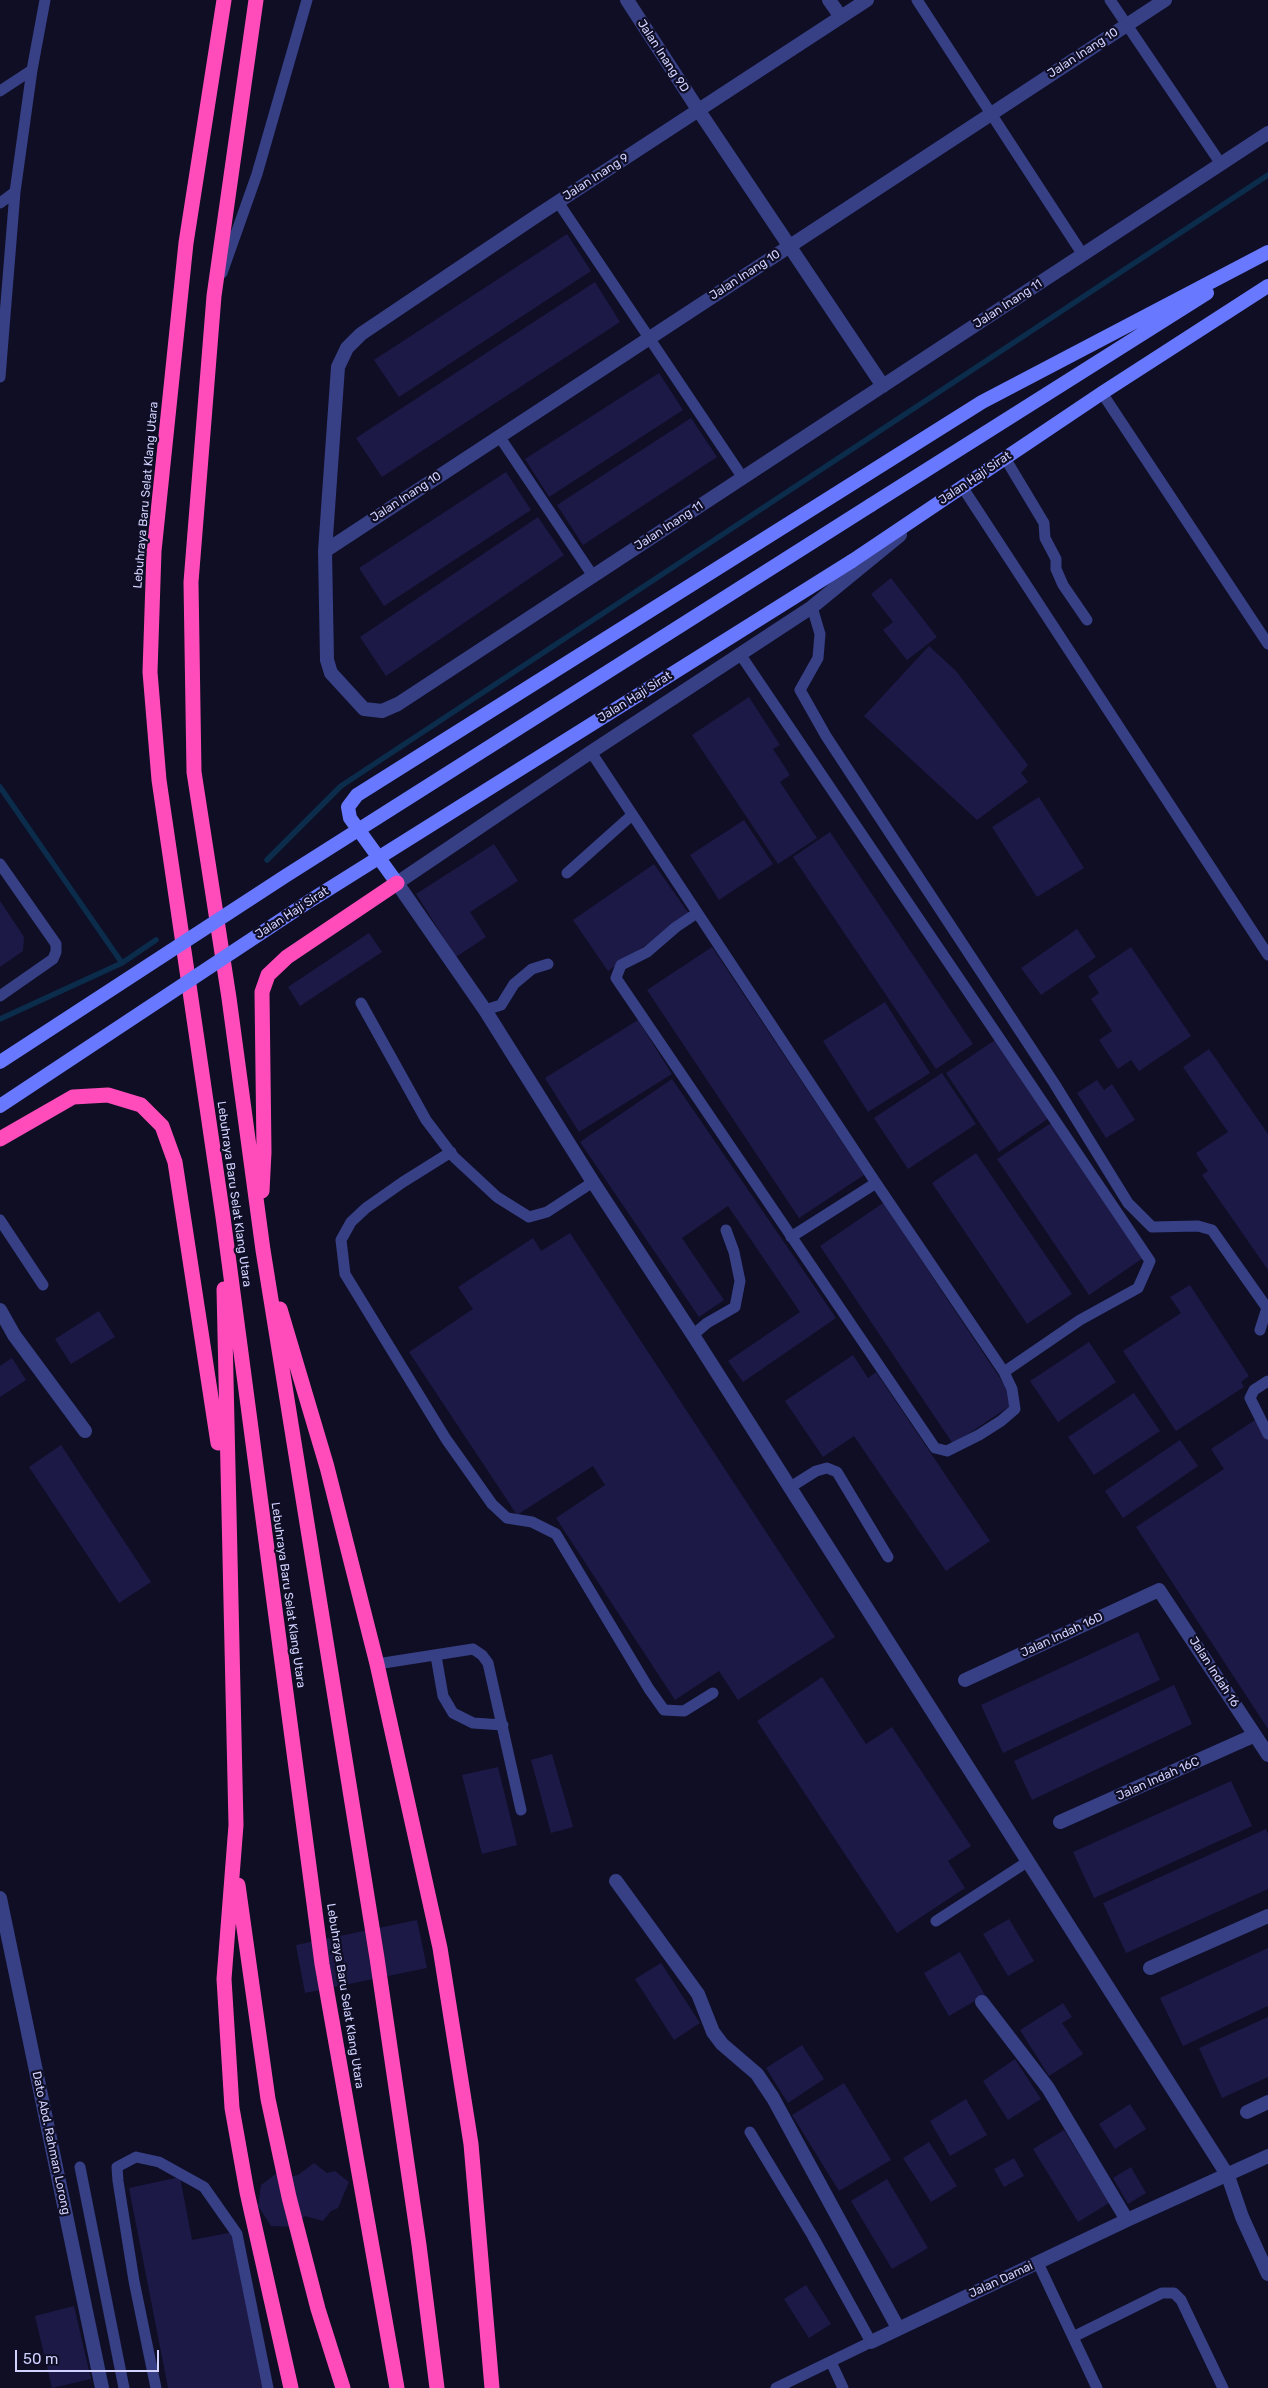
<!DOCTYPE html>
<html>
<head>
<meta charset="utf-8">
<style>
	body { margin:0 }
	#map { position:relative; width:1268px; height:2388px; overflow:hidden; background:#0f0e25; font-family:Rubik,sans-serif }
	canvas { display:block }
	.scale { position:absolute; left:15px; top:2350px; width:144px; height:22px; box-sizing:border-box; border:2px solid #d1d2ff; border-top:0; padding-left:6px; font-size:15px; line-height:18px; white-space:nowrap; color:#d1d2ff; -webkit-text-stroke:4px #0f0e25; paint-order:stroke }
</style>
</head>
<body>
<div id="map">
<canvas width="1268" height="2388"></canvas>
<div class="scale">50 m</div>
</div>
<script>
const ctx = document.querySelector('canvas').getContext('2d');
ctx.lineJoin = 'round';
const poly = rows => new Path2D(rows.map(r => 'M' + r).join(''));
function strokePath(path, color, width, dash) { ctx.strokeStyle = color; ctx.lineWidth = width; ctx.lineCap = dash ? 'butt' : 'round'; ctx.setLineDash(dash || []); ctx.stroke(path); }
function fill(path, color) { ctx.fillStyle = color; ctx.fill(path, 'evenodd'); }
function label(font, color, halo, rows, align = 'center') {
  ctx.font = font + ' Rubik,sans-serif'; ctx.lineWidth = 4.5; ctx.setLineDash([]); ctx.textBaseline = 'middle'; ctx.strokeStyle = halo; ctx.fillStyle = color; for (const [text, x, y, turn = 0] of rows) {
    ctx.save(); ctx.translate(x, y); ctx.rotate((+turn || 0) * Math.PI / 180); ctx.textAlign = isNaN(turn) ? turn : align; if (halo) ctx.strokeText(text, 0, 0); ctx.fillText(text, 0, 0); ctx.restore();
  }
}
strokePath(poly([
	[0,787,122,963,0,1019],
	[267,860,341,786,1268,175],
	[122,963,156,940]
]), '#0b2c4b', 5.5);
fill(poly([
	[567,234,591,271,399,397,374,360],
	[595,282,620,322,382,477,356,438],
	[659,373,683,410,549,497,525,459],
	[691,418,717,457,583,545,557,505],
	[506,472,531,510,384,606,359,568],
	[538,517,564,555,386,676,360,637],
	[891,578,937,637,907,660,883,630,893,622,871,594],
	[929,646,956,671,1028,765,1021,773,1028,782,977,820,864,716],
	[749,697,780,745,773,749,790,775,780,782,817,838,778,864,692,735],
	[1039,797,1084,868,1037,897,992,827],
	[744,820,773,864,719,900,690,855],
	[830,832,973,1044,936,1069,793,857],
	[494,844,518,881,470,912,486,937,456,957,416,894],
	[654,864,690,915,608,971,573,920],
	[0,901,24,937,23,951,0,967],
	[1077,929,1096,957,1041,995,1021,968],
	[369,933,382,952,300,1006,288,987],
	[712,947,864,1175,799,1218,647,990],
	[1131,947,1191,1036,1139,1071,1131,1060,1118,1069,1099,1040,1112,1031,1091,999,1099,993,1088,976],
	[885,1002,930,1073,868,1112,823,1041],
	[638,1020,672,1074,579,1132,545,1078],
	[998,1038,1052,1116,999,1152,946,1073],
	[1209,1049,1268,1134,1268,1270,1202,1175,1208,1171,1196,1153,1228,1132,1183,1067],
	[942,1073,976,1124,908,1169,874,1118],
	[672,1079,836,1318,743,1382,728,1361,800,1312,728,1206,682,1238,724,1300,699,1317,580,1142],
	[1097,1080,1104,1090,1112,1084,1135,1120,1106,1138,1077,1093],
	[1051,1123,1143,1258,1089,1295,997,1159],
	[976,1153,1072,1294,1027,1324,932,1183],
	[883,1203,1016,1402,953,1444,820,1246],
	[570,1233,835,1637,738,1700,719,1671,675,1700,556,1518,605,1485,593,1466,517,1515,409,1352,473,1309,458,1287,533,1238,541,1251],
	[1190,1285,1249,1376,1241,1382,1244,1387,1176,1431,1123,1351,1181,1313,1170,1297],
	[99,1311,115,1337,71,1364,55,1339],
	[1089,1342,1116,1382,1058,1422,1030,1381],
	[853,1355,868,1378,876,1372,990,1541,946,1571,854,1436,823,1457,785,1401],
	[12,1358,26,1380,0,1397,0,1366],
	[1134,1393,1160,1431,1094,1475,1068,1437],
	[1255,1420,1268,1440,1268,1729,1136,1527,1224,1469,1211,1449],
	[1180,1440,1198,1466,1123,1518,1105,1491],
	[61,1445,151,1582,119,1603,29,1467],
	[1138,1632,1160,1680,1003,1753,981,1705],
	[822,1677,866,1744,892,1727,971,1846,948,1861,965,1888,897,1933,757,1721],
	[1174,1685,1192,1724,1032,1800,1014,1761],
	[552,1754,573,1827,551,1833,531,1760],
	[498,1767,517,1845,482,1854,462,1775],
	[1231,1781,1252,1826,1094,1898,1073,1852],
	[1266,1829,1268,1834,1268,1889,1126,1953,1103,1903],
	[1009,1919,1034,1961,1008,1976,983,1934],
	[417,1920,427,1968,305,1993,296,1945],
	[1268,1948,1268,2006,1183,2046,1160,1998],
	[960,1952,985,1995,949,2016,924,1973],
	[661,1963,700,2023,674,2040,635,1979],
	[1063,2003,1072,2017,1062,2023,1083,2054,1049,2076,1020,2030],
	[1268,2017,1268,2077,1222,2098,1199,2048],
	[802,2045,824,2079,788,2103,766,2068],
	[1015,2059,1041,2099,1008,2120,983,2081],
	[844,2083,891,2160,839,2191,792,2115],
	[966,2099,987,2135,950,2156,930,2121],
	[1130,2104,1146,2129,1115,2149,1099,2124],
	[1064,2130,1109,2203,1078,2222,1033,2149],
	[929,2142,957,2186,931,2202,903,2158],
	[1014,2158,1024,2176,1004,2187,994,2169],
	[314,2163,327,2173,335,2171,349,2182,338,2208,331,2211,323,2221,305,2216,293,2227,271,2226,258,2206,261,2185,277,2173,288,2177,298,2175],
	[1131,2167,1146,2193,1128,2204,1113,2178],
	[180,2177,192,2240,233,2232,265,2388,168,2388,129,2188],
	[887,2179,928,2248,892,2269,851,2201],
	[806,2285,831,2324,809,2338,784,2299],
	[74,2306,91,2379,52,2388,35,2316]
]), '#1c1946');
strokePath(poly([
	[917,0,1083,255],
	[1110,0,1221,164],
	[0,91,32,70,45,0],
	[558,202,743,478],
	[0,203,15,192,32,70],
	[222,273,257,174,307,0],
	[0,377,15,192],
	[1102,393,1268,644],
	[499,436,593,576],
	[1005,458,1044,523,1045,538,1056,559,1056,569,1063,585,1087,620],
	[963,488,1268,955],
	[812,607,820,634,818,658,800,690,826,736,1054,1083,1128,1203,1152,1227,1198,1226,1212,1230,1267,1308,1260,1330],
	[740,654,1150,1261,1138,1288,1080,1320,1004,1372],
	[591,752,876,1183,1004,1372,1012,1389,1015,1409,1001,1421,979,1435,947,1451,935,1448,616,978,621,965,647,952,676,927,697,913],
	[0,864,56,944,56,952,53,959,0,996],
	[567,873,632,815],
	[361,1003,426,1120,454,1157,497,1197,529,1217,547,1212,593,1182],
	[485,1010,501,1005,514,984,532,969,548,964],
	[451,1152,403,1182,366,1208,351,1222,341,1240,345,1274,446,1439,492,1504,507,1518,532,1522,556,1534,649,1689,664,1710,684,1711,713,1693],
	[0,1220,43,1285],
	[791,1237,876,1183],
	[693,1335,707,1323,735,1307,740,1281,734,1252,726,1230],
	[1268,1381,1254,1390,1250,1398,1268,1434],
	[789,1488,816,1471,827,1468,837,1472,888,1557],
	[436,1656,443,1696,453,1713,473,1723,503,1725],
	[377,1664,473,1649,482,1655,488,1663,521,1810],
	[936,1921,1027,1862],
	[750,2132,812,2235,871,2342,776,2388],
	[80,2167,124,2388],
	[1038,2263,1097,2388],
	[1073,2337,1162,2293,1174,2293,1181,2300,1223,2388],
	[831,2362,843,2388],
	[156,2388,134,2281,118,2181,117,2167,136,2157,159,2162,204,2187,237,2234,268,2388]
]), '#373f85', 11);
strokePath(poly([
	[627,0,699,111,883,386],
	[829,0,841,17],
	[867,0,538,215,361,334,347,348,338,367,325,551,327,660,331,673,364,709,382,711,398,704,1268,133],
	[900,535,812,607,591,752,397,883,485,1010,593,1182,693,1335,1228,2176,1242,2217,1268,2274],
	[325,551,1165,0],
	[0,1310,14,1335,85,1431],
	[965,1680,1159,1590,1268,1755],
	[1060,1822,1255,1735],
	[616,1881,698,1994,713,2032,722,2044,757,2074,773,2098,898,2328],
	[0,1898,102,2388],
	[1150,1968,1268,1916],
	[982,2002,1048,2088,1127,2220],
	[1247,2112,1268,2102],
	[871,2342,1127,2220,1268,2156]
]), '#373f85', 14);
strokePath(poly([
	[871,505,1207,293],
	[852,561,1102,393,1268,286],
	[397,883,350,818,348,807,357,795,982,402,1268,252]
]), '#6878ff', 14);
strokePath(poly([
	[224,0,186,243,154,551,150,672,159,780,223,1217,322,1964,397,2388],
	[256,0,214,296,191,582,194,772,229,998,263,1250,377,1958,419,2245,437,2388],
	[0,1139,73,1097,108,1095,141,1105,162,1126,175,1162,218,1443],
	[262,1191,264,1152,262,992,268,975,287,957,397,883],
	[224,1289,236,1825,224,1979,232,2108,247,2192,291,2388],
	[280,1309,327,1467,377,1664,440,1948,471,2144,492,2388],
	[238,1885,268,2099,289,2197,318,2309,343,2388]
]), '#ff4cba', 15);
strokePath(poly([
	[0,1062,287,875,871,505],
	[0,1106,308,902,852,561]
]), '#6878ff', 14);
label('12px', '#d1d2ff', '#0f0e25', [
	["Jalan Inang 10",1083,53,-33],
	["Jalan Inang 9D",663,56,57],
	["Jalan Inang 9",596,177,-33],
	["Jalan Inang 10",745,275,-33],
	["Jalan Inang 11",1008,304,-33],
	["Jalan Haji Sirat",975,478,-34],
	["Lebuhraya Baru Selat Klang Utara",146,495,-85],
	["Jalan Inang 10",406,497,-33],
	["Jalan Inang 11",669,526,-33],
	["Jalan Haji Sirat",635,697,-32],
	["Jalan Haji Sirat",292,913,-33],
	["Lebuhraya Baru Selat Klang Utara",234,1194,82],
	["Lebuhraya Baru Selat Klang Utara",288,1595,82],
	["Jalan Indah 16D",1062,1635,-25],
	["Jalan Indah 16",1214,1672,57],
	["Jalan Indah 16C",1158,1779,-24],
	["Lebuhraya Baru Selat Klang Utara",345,1996,81],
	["Dato Abd. Rahman Lorong",51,2143,78],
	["Jalan Damai",1001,2280,-25]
]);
</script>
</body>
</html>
